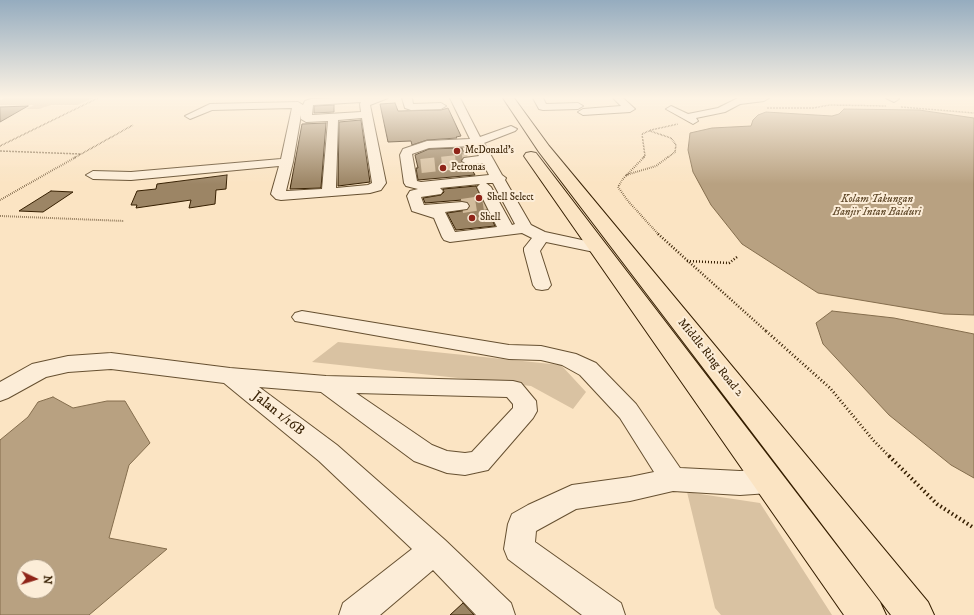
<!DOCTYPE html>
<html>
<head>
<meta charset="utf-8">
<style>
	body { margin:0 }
	#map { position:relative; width:974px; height:615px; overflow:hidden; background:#fbe4c3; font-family:"IM FELL DW Pica",serif }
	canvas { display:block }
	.north { position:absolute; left:16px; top:559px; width:40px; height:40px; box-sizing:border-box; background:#fcedd8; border:1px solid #ac9a82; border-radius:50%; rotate:94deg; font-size:11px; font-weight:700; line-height:16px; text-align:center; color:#351e00 }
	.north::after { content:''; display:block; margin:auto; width:14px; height:18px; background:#8f2418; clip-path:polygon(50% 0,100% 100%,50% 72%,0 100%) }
</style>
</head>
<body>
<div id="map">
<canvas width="974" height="615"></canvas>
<div class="north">N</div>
</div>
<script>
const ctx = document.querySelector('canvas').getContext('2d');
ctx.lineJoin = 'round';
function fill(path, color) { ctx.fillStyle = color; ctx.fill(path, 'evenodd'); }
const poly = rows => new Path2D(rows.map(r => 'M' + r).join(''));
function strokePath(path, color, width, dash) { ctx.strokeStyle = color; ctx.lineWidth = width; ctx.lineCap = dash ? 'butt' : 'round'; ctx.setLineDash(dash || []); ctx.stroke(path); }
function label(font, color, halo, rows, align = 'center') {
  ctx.font = font + ' "IM FELL DW Pica",serif'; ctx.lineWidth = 4; ctx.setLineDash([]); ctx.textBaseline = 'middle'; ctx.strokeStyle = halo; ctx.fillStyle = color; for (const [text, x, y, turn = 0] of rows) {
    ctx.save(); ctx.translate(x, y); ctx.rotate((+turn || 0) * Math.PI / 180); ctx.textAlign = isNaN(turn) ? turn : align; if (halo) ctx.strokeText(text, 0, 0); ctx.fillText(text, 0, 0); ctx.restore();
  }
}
fill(poly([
	[6,98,93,98,77,105,51,105,39,109,26,109,34,105,0,105,0,100],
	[338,342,561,365,586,392,573,409,531,386,312,362],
	[687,492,760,503,832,615,721,615,715,608]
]), '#d9c2a2');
const water = poly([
	[844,109,919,110,974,118,974,315,944,314,818,293,742,244,711,205,693,172,688,150,690,133,712,128,751,126,753,120,758,115,766,112,832,116,839,114,844,109],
	[832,311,894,318,974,334,974,478,951,465,889,415,823,344,816,323,832,311],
	[53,397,73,408,107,401,125,401,150,443,129,465,109,538,167,549,89,615,0,615,0,440,28,417,38,402,53,397],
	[24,567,48,567,48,591,24,591,24,567]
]);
fill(water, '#b8a181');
strokePath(water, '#846d4d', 1);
const building = poly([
	[395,103,398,111,441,110,448,108,461,136,456,137,457,138,427,140,412,145,411,141,388,142,380,104,395,103],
	[334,105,334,112,314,113,314,106,334,105],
	[28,106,0,122,0,107,28,106],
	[361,120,370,182,338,186,339,122,361,120],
	[326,123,321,188,290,189,302,124,326,123],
	[462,148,465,156,461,161,467,166,470,166,475,175,418,180,416,168,418,168,415,155,429,149,462,148],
	[227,175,226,189,216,190,215,204,189,208,191,200,136,208,137,205,131,205,137,191,156,189,157,184,227,175],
	[476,186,495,226,456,230,447,213,467,210,470,207,468,202,462,200,425,203,423,198,441,195,444,192,443,189,476,186],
	[51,191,73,192,43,212,19,211,51,191],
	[463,603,474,615,450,615,463,603]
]);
fill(building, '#9c8565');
strokePath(building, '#351e00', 1);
strokePath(poly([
	[421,166,468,161],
	[462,206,488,202]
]), '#d3bc9c', 14, [14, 7]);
const minor = poly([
	[331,98,388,98,370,105,386,183,381,190,370,193,281,200,276,199,271,194,279,166,131,180,93,179,86,175,93,171,131,172,281,159,292,108,212,110,190,119,185,116,210,104,298,102,303,105,305,101,311,99,331,98],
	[361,102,360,104,361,112,312,115,313,105,361,102],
	[301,115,301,119,306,122,328,121,322,189,286,191,293,162,301,115],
	[362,118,372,183,368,185,336,188,338,120,362,118],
	[402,98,412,98,413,104,441,103,446,106,441,109,411,110,405,108,402,98],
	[450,98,460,98,480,137,511,126,517,129,515,131,484,143,502,175,506,178,505,180,531,225,545,232,605,245,607,248,605,251,599,253,546,242,540,251,551,285,548,289,542,290,536,289,533,285,524,251,524,248,532,238,522,233,450,242,444,240,442,237,434,218,412,211,407,196,410,191,418,189,406,186,404,183,400,155,403,149,427,141,470,139,450,98],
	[473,146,479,156,464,158,462,161,468,165,483,163,489,175,421,182,417,181,412,154,429,148,473,146],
	[486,183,493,183,515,224,512,225,491,187,486,183],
	[480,184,477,187,497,227,455,232,445,212,467,209,469,206,467,203,462,202,424,205,421,197,441,194,443,191,440,188,480,184],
	[533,98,543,98,546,104,578,103,583,106,578,109,543,110,539,109,533,98],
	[613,98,623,98,635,109,630,112,583,115,578,112,583,109,621,106,613,98],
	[738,98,769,98,764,101,740,104,725,112,696,118,698,121,693,124,666,109,671,106,688,114,718,108,738,98],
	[886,98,898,98,899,99,894,102,886,98],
	[302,311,509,345,541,346,576,354,596,363,636,404,680,468,740,471,769,469,778,473,782,481,778,489,769,493,740,495,673,491,630,501,576,509,536,531,535,542,621,603,625,615,582,615,508,559,504,549,508,524,512,514,528,505,572,485,630,477,654,472,620,418,580,375,562,365,541,360,509,359,295,321,292,317,295,313,302,311],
	[111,353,230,368,326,376,513,381,521,383,536,401,537,411,533,418,488,470,465,475,447,473,414,461,321,392,259,387,337,445,445,540,511,603,515,615,476,615,433,570,380,615,339,615,343,603,412,549,319,461,224,383,111,369,68,372,46,377,8,398,0,401,0,382,32,364,68,356,111,353],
	[356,393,507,397,513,404,513,408,472,452,465,453,447,451,432,445,356,393]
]);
const highway = poly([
	[503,98,514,98,549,146,928,602,934,615,891,615,539,152,503,98],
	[531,152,536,153,880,602,886,615,844,615,524,156,526,153,531,152]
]);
strokePath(minor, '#665031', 2);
strokePath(highway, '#351e00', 2);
strokePath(poly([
	[901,107,974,113],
	[767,108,813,108,830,105,886,106],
	[650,131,671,138,676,145,675,152,667,158],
	[0,146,98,98],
	[0,151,81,154],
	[74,158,133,125],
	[643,158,645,156,642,134,651,130,678,124]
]), '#351e00', 1.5, [0.5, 1]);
strokePath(poly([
	[644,157,622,180,618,187,628,201,659,235],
	[626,175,656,166,668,157],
	[0,200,76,157],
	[0,216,124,221]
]), '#351e00', 2, [0.5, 1.5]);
strokePath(poly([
	[658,234,767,332],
	[687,261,729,263,737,257]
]), '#351e00', 2.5, [1, 2]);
strokePath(poly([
	[766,331,830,388,874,441,890,457]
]), '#351e00', 3, [1, 2.5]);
strokePath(poly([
	[889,456,937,504,974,528]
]), '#351e00', 4, [1.5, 3]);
fill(minor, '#fcedd8');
fill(highway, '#fbe4c3');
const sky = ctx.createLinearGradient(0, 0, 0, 184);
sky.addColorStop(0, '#95acbf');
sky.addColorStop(0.53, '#fdf3e4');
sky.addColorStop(1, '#fdf3e400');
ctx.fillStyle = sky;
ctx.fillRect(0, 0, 974, 184);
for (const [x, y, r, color] of [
	[457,151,4,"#8f2418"],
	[443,168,4,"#8f2418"],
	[479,198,4,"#8f2418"],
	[472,218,4,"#8f2418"]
]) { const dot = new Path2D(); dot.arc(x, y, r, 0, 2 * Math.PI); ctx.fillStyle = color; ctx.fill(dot); strokePath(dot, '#fcedd8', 1.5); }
label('10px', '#351e00', '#fcedd8', [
	["McDonald's",465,151],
	["Petronas",451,168],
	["Shell Select",487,198],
	["Shell",480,218]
], 'left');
label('italic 11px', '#634c2d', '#fcedd8', [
	["Kolam Takungan",877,200],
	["Banjir Intan Baiduri",877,213]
]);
label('12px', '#351e00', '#fcedd8', [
	["Middle Ring Road 2",710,358,51]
]);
label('14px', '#351e00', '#fcedd8', [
	["Jalan 1/16B",278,414,38]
]);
</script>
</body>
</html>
